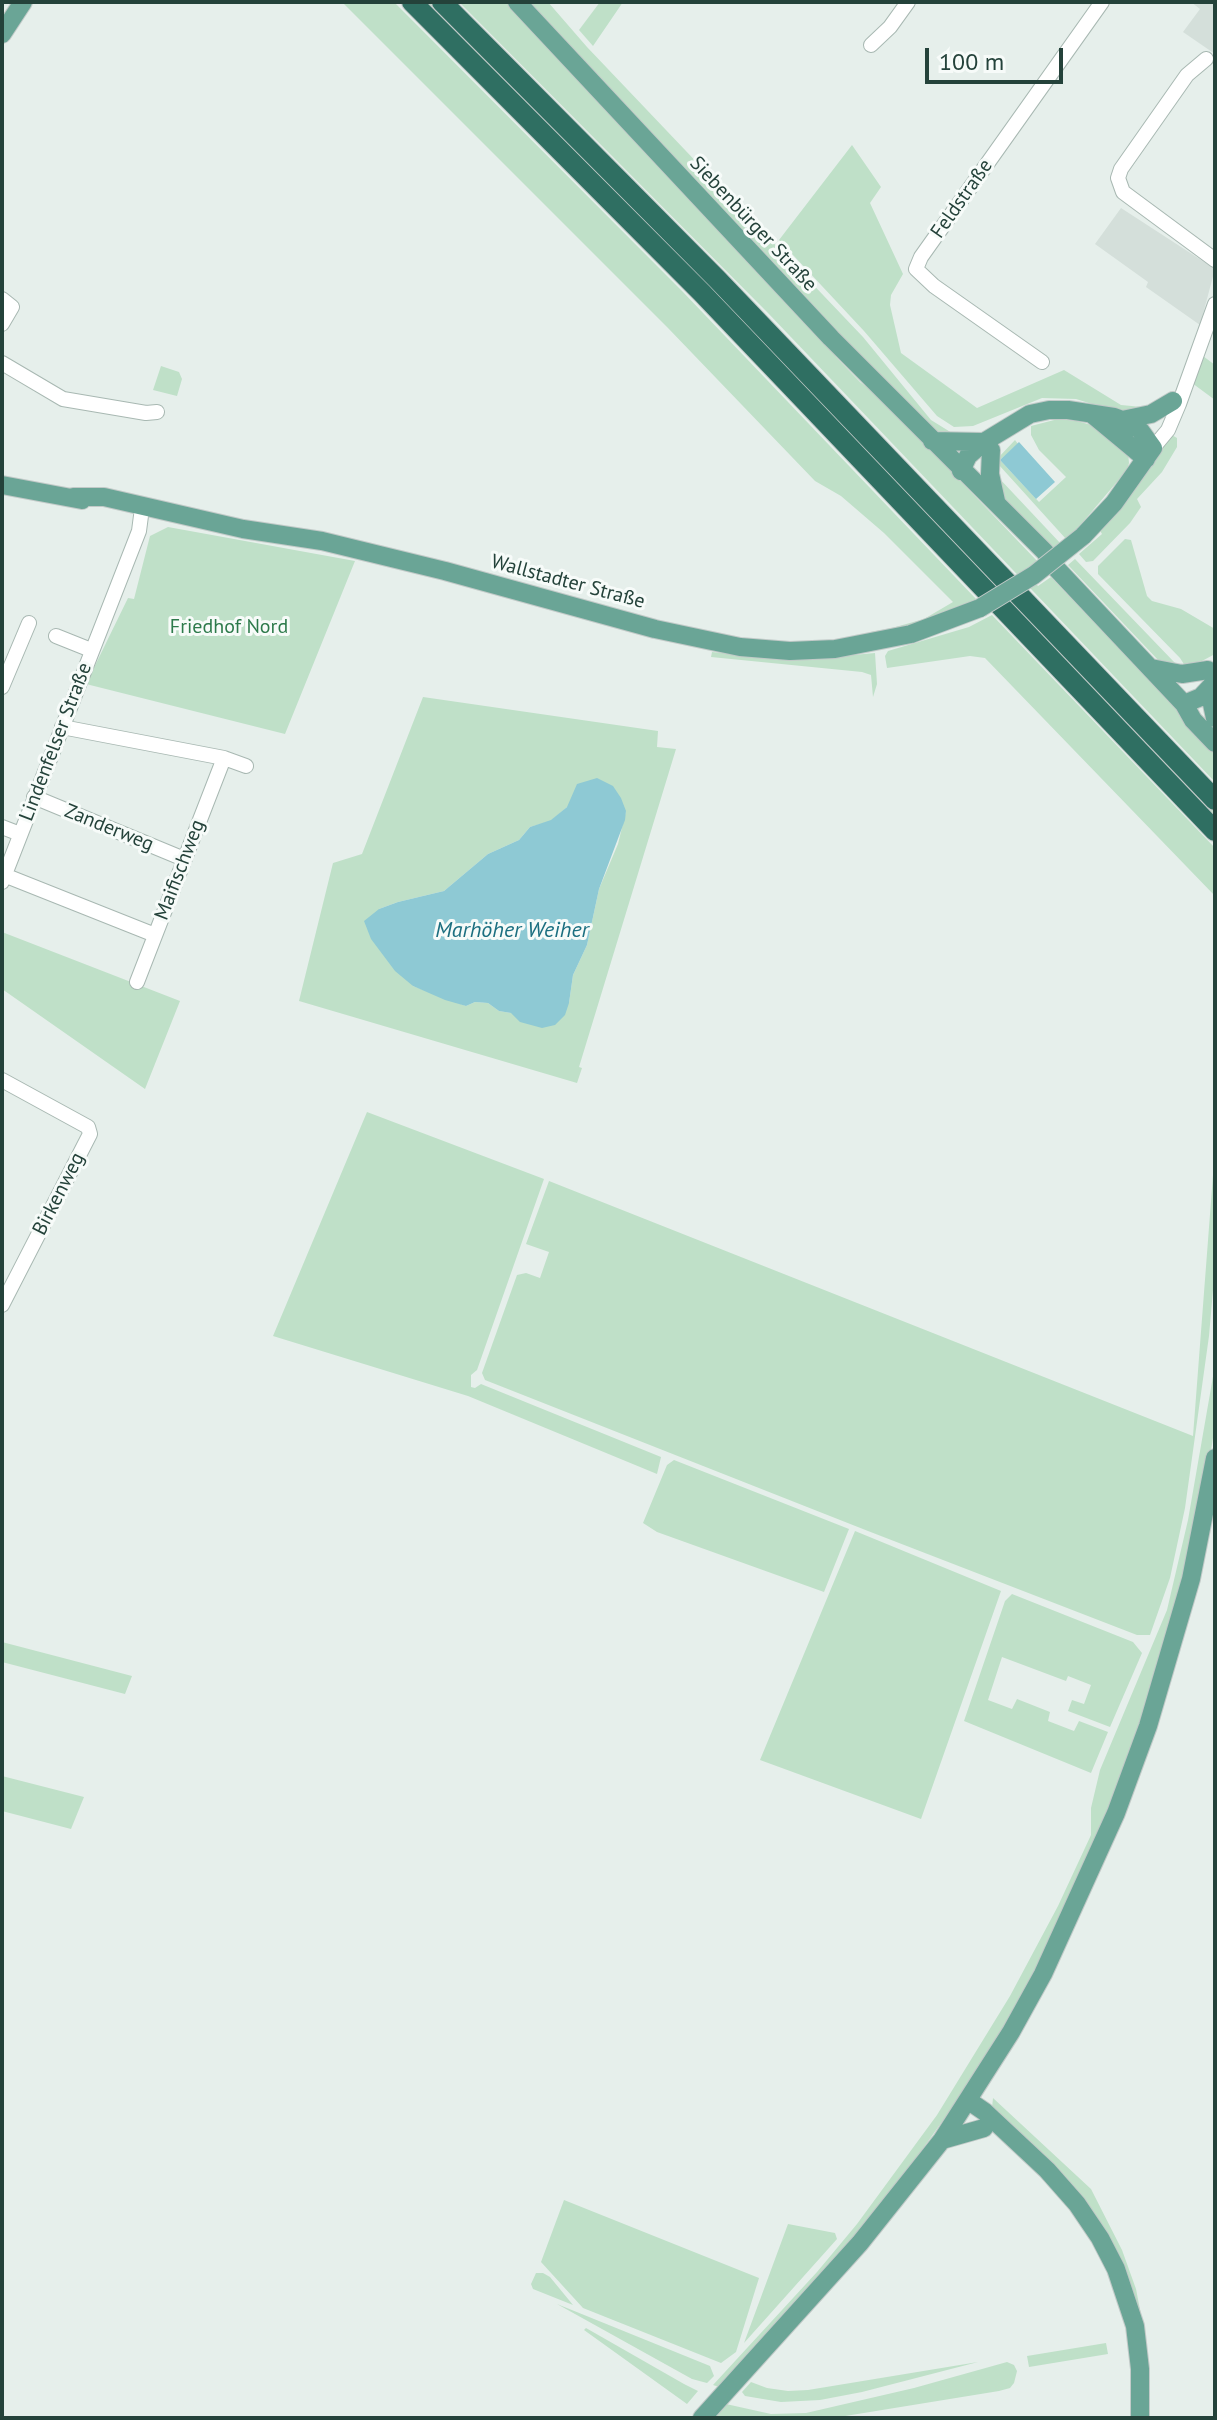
<!DOCTYPE html>
<html>
<head>
<meta charset="utf-8">
<style>
	body { margin:0 }
	#map { position:relative; width:1217px; height:2420px; overflow:hidden; background:#e6efeb; font-family:"PT Sans",sans-serif }
	canvas { display:block }
	.frame { position:absolute; inset:0; border:4px solid #24423a; pointer-events:none }
	.scale { position:absolute; left:925px; top:48px; width:138px; height:36px; box-sizing:border-box; border:4px solid #24423a; border-top:0; padding-left:10px; font-size:24px; line-height:28px; white-space:nowrap; color:#24423a; -webkit-text-stroke:6px #f7fbf9; paint-order:stroke }
</style>
</head>
<body>
<div id="map">
<canvas width="1217" height="2420"></canvas>
<div class="frame"></div>
<div class="scale">100 m</div>
</div>
<script>
const ctx = document.querySelector('canvas').getContext('2d');
ctx.lineJoin = 'round';
function fill(path, color) { ctx.fillStyle = color; ctx.fill(path, 'evenodd'); }
const poly = rows => new Path2D(rows.map(r => 'M' + r).join(''));
function strokePath(path, color, width, dash) { ctx.strokeStyle = color; ctx.lineWidth = width; ctx.lineCap = dash ? 'butt' : 'round'; ctx.setLineDash(dash || []); ctx.stroke(path); }
function label(font, color, halo, rows, align = 'center') {
  ctx.font = font + ' "PT Sans",sans-serif'; ctx.lineWidth = 6; ctx.setLineDash([]); ctx.textBaseline = 'middle'; ctx.strokeStyle = halo; ctx.fillStyle = color; for (const [text, x, y, turn = 0] of rows) {
    ctx.save(); ctx.translate(x, y); ctx.rotate((+turn || 0) * Math.PI / 180); ctx.textAlign = isNaN(turn) ? turn : align; if (halo) ctx.strokeText(text, 0, 0); ctx.fillText(text, 0, 0); ctx.restore();
  }
}
fill(poly([
	[1191,2,1215,2,1215,54,1183,32,1200,9],
	[1121,208,1215,269,1200,325,1146,287,1148,282,1095,244]
]), '#d4dfda');
fill(poly([
	[342,2,394,2,683,292,977,600,959,609,872,639,871,632,892,628,924,619,953,602,884,533,841,496,815,481,668,328],
	[425,2,429,2,567,137,751,326,1215,812,1215,818,662,239],
	[459,2,511,2,824,337,836,357,860,382,881,398,1039,563,1025,572,1038,586,1051,577,1215,749,1215,782,768,313],
	[524,2,548,2,587,47,863,337,931,420,952,433,938,434,841,341],
	[600,2,623,2,593,46,579,30],
	[852,145,881,187,870,203,903,274,891,295,890,305,901,353,977,408,1064,370,1121,405,1142,407,1121,413,1076,399,1042,398,973,426,954,427,937,416,864,331,779,240],
	[1203,356,1215,365,1215,400,1192,383],
	[161,366,179,372,182,379,177,396,153,390],
	[1058,419,1077,421,1098,427,1128,452,1129,463,1127,470,1077,529,1066,539,999,465,998,458,1015,440,1018,444,1000,460,1039,502,1066,477,1039,450,1031,435,1031,426],
	[1170,434,1177,438,1177,447,1162,472,1137,499,1141,507,1130,523,1093,561,1086,562,1079,554,1102,534,1098,527],
	[998,477,1061,544,1054,551,1001,495],
	[168,527,355,561,285,734,86,684,128,598,134,599,150,536],
	[1125,539,1131,540,1147,596,1152,601,1181,609,1215,629,1215,654,1187,669,1180,658,1098,574,1098,566],
	[1075,559,1175,663,1177,669,1159,661,1068,565],
	[992,615,1215,848,1215,896,985,658,970,656,887,668,885,656,888,651,969,627],
	[712,652,799,660,875,653,877,684,873,697,871,675,862,672,711,657],
	[423,697,658,731,657,747,676,749,579,1067,582,1068,577,1083,299,1001,333,863,362,854],
	[567,807,626,811,618,844,599,889,587,945,573,975,569,1003,511,1013,499,1011,488,1003,475,1002,466,1006,413,986,379,909,398,902,444,891,488,854,519,840,530,827,551,821],
	[2,932,180,1001,145,1089,2,989],
	[367,1112,544,1179,477,1370,471,1375,471,1387,475,1388,481,1384,661,1457,657,1474,468,1396,273,1336],
	[1215,1149,1215,1267,1209,1336,1185,1508,1170,1578,1150,1635,1137,1635,868,1531,485,1380,482,1373,517,1275,526,1273,540,1278,549,1252,526,1244,549,1181,1193,1436],
	[1215,1365,1215,1425,1205,1489,1155,1688,1104,1828,1067,1911,1016,2006,978,2071,897,2185,856,2237,722,2388,713,2385,817,2272,857,2224,937,2115,1010,1996,1058,1906,1091,1835,1091,1808,1100,1770,1167,1610,1188,1520],
	[674,1460,849,1529,824,1592,657,1532,643,1523,667,1465],
	[855,1531,1001,1591,921,1819,760,1760],
	[1012,1594,1133,1642,1142,1653,1110,1727,1068,1711,1072,1700,1084,1704,1091,1685,1068,1676,1066,1681,1002,1657,988,1700,1012,1709,1017,1699,1050,1712,1048,1721,1074,1731,1079,1721,1108,1732,1091,1773,964,1721,1005,1601],
	[2,1642,132,1676,125,1694,2,1662],
	[2,1776,84,1797,71,1829,2,1811],
	[993,2098,1091,2189,1122,2250,1136,2289,1143,2325,1131,2289,992,2108],
	[564,2200,759,2278,736,2352,721,2363,583,2308,541,2262],
	[788,2224,835,2233,837,2239,744,2343],
	[536,2273,543,2273,550,2277,573,2305,533,2289,531,2284],
	[557,2304,710,2366,714,2376,707,2383,692,2379],
	[586,2328,684,2384,698,2391,687,2404,584,2330],
	[1106,2343,1108,2354,1029,2367,1027,2356],
	[978,2362,862,2392,820,2400,781,2402,745,2396,742,2392,751,2382,767,2388,788,2391,808,2390],
	[1007,2362,1014,2365,1017,2371,1014,2383,1010,2388,999,2391,833,2418,713,2418,726,2404,771,2414,806,2413,914,2388]
]), '#bfe0c8');
fill(poly([
	[1019,442,1055,482,1036,499,1000,460],
	[597,778,613,786,621,798,626,811,625,820,599,889,587,945,573,975,569,1003,565,1015,555,1025,542,1028,520,1022,511,1013,499,1011,488,1003,475,1002,466,1006,445,1000,413,986,395,971,371,939,364,921,379,909,398,902,444,891,488,854,519,840,530,827,551,820,567,807,577,784]
]), '#8ec9d4');
const minor = poly([
	[871,45,890,27,908,2],
	[1206,59,1187,75,1121,169,1118,178,1123,192,1215,260],
	[2,299,12,307,2,324],
	[1042,362,934,286,916,269,921,257,1102,2],
	[2,363,63,399,146,413,157,412],
	[1153,448,1168,430,1179,404,1215,304],
	[56,636,91,650],
	[2,687,29,623],
	[62,727,224,758,137,982],
	[224,758,246,766],
	[34,797,184,859],
	[2,827,20,834],
	[4,875,155,935],
	[2,882,139,531,142,508],
	[2,1080,88,1127,90,1134,2,1305]
]);
const major = poly([
	[517,2,831,338,1045,552,1055,567,1184,704,1193,720,1215,743],
	[2,34,23,2],
	[1093,415,1146,459],
	[1122,420,1151,414,1173,401],
	[932,441,984,442],
	[991,450,990,474,996,501],
	[961,471,968,456,984,442,1030,414,1049,410,1068,410,1114,417,1122,420,1140,430,1153,448,1114,503,1083,536],
	[2,485,82,500],
	[73,497,104,497,243,529,322,541,445,571,655,629,740,647,790,651,835,649,911,634,980,608],
	[1151,668,1182,674,1208,670],
	[1214,683,1212,704,1215,718],
	[1184,704,1201,697,1215,682],
	[969,2101,985,2112,1047,2170,1077,2204,1100,2238,1116,2269,1135,2326,1140,2369,1140,2418],
	[942,2140,984,2128],
	[702,2418,860,2243,942,2140,1011,2032,1043,1974,1116,1813,1148,1726,1191,1579,1215,1458]
]);
const highway = poly([
	[412,2,702,293,1215,831],
	[442,2,717,279,1215,800]
]);
strokePath(minor, '#a8b8b2', 16);
strokePath(major, '#c2cac8', 20);
strokePath(highway, '#c2cac8', 22);
strokePath(minor, '#fff', 14);
strokePath(major, '#6aa596', 18);
strokePath(highway, '#2f6f62', 20);
const majorBridge = poly([
	[980,608,1034,575,1083,536]
]);
strokePath(majorBridge, '#c2cac8', 20, []);
strokePath(majorBridge, '#6aa596', 18);
label('20px', '#24423a', '#f7fbf9', [
	["Feldstraße",962,199,-55],
	["Siebenbürger Straße",753,224,47],
	["Wallstadter Straße",568,582,15],
	["Lindenfelser Straße",56,742,-69],
	["Zanderweg",109,828,22],
	["Maifischweg",180,870,-69],
	["Birkenweg",59,1194,-63]
]);
label('20px', '#2d7a4b', '#f7fbf9', [
	["Friedhof Nord",229,627]
]);
label('italic 22px', '#1c6f80', '#f7fbf9', [
	["Marhöher Weiher",512,931]
]);
</script>
</body>
</html>
